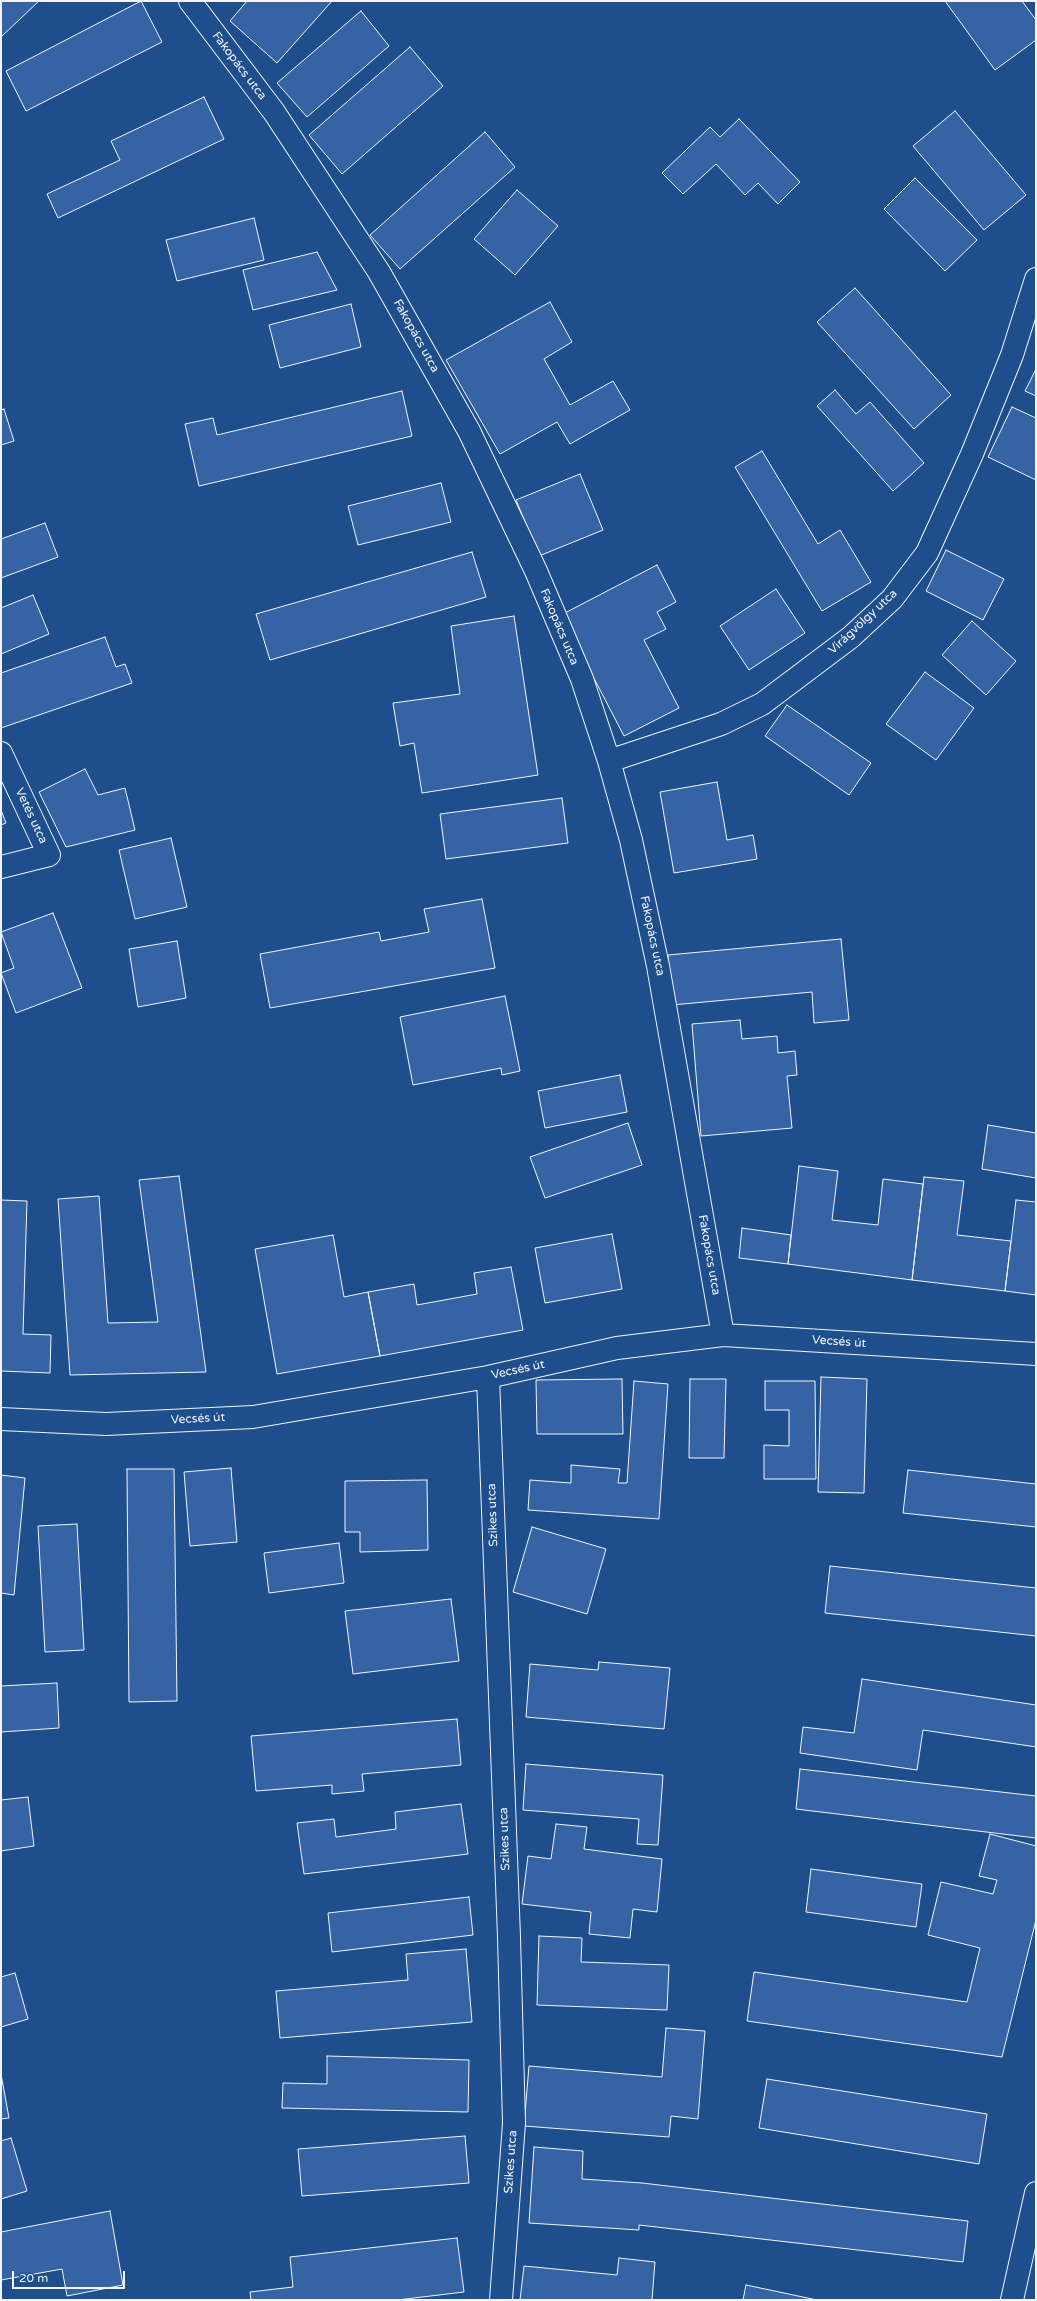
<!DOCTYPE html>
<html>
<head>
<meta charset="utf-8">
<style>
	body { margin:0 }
	#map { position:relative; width:1037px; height:2301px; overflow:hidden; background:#1f4e8c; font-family:"Varela Round",sans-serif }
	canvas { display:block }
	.frame { position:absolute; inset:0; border:2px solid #f2f6ff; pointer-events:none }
	.scale { position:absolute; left:12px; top:2271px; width:113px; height:18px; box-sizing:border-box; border:2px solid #f2f6ff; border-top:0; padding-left:5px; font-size:12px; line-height:14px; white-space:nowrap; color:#f2f6ff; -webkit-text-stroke:3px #1f4e8c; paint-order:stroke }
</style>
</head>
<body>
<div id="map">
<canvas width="1037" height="2301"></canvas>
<div class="frame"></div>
<div class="scale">20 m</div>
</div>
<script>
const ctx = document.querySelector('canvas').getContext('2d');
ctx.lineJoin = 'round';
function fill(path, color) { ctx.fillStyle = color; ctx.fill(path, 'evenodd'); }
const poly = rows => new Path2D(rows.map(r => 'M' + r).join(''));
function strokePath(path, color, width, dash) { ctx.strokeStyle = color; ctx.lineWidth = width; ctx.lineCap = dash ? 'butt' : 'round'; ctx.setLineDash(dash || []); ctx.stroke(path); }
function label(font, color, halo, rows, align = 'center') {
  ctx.font = font + ' "Varela Round",sans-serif'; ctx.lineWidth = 3; ctx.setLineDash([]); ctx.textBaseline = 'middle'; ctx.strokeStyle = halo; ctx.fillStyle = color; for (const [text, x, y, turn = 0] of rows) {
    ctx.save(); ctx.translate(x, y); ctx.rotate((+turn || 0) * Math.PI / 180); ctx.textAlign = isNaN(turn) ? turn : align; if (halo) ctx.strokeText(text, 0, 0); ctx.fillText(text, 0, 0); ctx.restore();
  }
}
const building = poly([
	[1,1,39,1,1,37,1,1],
	[141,1,162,42,26,111,6,71,141,1],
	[247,1,332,1,277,63,230,21,247,1],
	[945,1,1022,1,1036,20,1036,40,995,70,945,1],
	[361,11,389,46,307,117,277,83,361,11],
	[410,47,443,86,342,174,309,135,410,47],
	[204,97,224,139,58,218,47,194,120,160,111,141,204,97],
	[955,111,1026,195,984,230,913,146,955,111],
	[739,119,800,182,778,204,758,183,745,195,716,164,683,194,662,173,710,127,720,137,739,119],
	[485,132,515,167,400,269,370,235,485,132],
	[915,178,977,240,945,271,884,209,915,178],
	[517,190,558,226,515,275,474,239,517,190],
	[254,218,264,260,177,281,166,240,254,218],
	[317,252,337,290,253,310,243,270,317,252],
	[855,288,951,395,914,429,817,322,855,288],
	[550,302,572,342,544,359,570,405,613,381,630,410,570,444,557,422,500,454,446,360,550,302],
	[351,304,361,347,280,368,269,325,351,304],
	[1036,369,1036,396,1025,391,1036,369],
	[835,390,856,414,870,402,924,463,893,491,817,406,835,390],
	[402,391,412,436,199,486,185,424,213,418,217,435,402,391],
	[1012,407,1036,418,1036,480,988,457,1012,407],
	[4,409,14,441,1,445,1,410,4,409],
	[762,451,818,544,840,530,871,582,822,611,735,467,762,451],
	[580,474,603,530,539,556,516,500,580,474],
	[441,483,451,522,358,545,348,506,441,483],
	[45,523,58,557,1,578,1,539,45,523],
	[946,550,1004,579,983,620,926,591,946,550],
	[472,552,486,597,270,660,256,614,472,552],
	[657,565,676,602,657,612,666,629,644,640,679,708,624,736,561,615,657,565],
	[776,589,805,633,749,670,720,626,776,589],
	[33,595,49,634,1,654,1,608,33,595],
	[514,616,538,775,422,793,414,743,400,746,393,703,460,694,451,626,514,616],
	[972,621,1016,661,986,695,942,655,972,621],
	[105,637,116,667,125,664,132,683,1,728,1,673,105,637],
	[925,672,974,708,936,760,886,724,925,672],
	[787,705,871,763,849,795,765,736,787,705],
	[85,769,98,795,125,788,135,830,66,847,39,792,85,769],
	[717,782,727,840,753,835,757,859,674,873,660,792,717,782],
	[562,798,568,843,446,859,440,814,562,798],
	[1,810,6,823,1,825,1,810],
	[171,838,187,907,135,919,119,850,171,838],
	[482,899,495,968,270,1008,260,954,379,932,381,941,429,932,424,909,482,899],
	[53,913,82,988,16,1013,1,973,14,968,1,932,53,913],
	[841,939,849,1020,814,1023,812,992,672,1005,668,955,841,939],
	[177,941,186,998,138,1007,129,949,177,941],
	[505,996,520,1071,502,1075,501,1068,413,1085,400,1017,505,996],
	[740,1020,742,1039,777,1036,778,1053,795,1051,797,1075,787,1076,792,1128,701,1136,692,1024,740,1020],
	[620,1075,627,1112,545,1128,538,1091,620,1075],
	[628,1123,642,1165,545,1198,530,1157,628,1123],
	[988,1125,1036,1133,1036,1178,982,1169,988,1125],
	[799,1166,838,1171,832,1220,878,1225,883,1179,923,1184,912,1280,788,1264,799,1166],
	[179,1176,206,1372,70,1375,58,1199,99,1196,108,1323,158,1322,139,1180,179,1176],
	[924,1177,964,1181,957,1235,1011,1241,1005,1291,912,1280,924,1177],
	[1,1200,27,1201,23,1334,51,1335,50,1373,1,1371,1,1200],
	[1016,1200,1036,1202,1036,1295,1005,1291,1016,1200],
	[742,1228,791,1235,788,1264,739,1258,742,1228],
	[612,1234,622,1289,545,1303,535,1248,612,1234],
	[333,1235,344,1297,368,1292,380,1356,277,1374,255,1249,333,1235],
	[511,1267,523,1330,380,1356,368,1292,414,1284,417,1305,477,1294,474,1273,511,1267],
	[821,1377,867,1379,864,1493,818,1492,821,1377],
	[622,1379,623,1434,537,1434,536,1380,622,1379],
	[690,1379,726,1379,724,1458,689,1458,690,1379],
	[634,1381,668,1384,659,1519,528,1510,530,1480,571,1483,571,1465,620,1469,618,1483,627,1483,634,1381],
	[765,1381,815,1381,816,1479,764,1479,764,1445,789,1446,789,1410,765,1410,765,1381],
	[231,1468,237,1542,190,1546,184,1472,231,1468],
	[127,1469,174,1469,177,1701,129,1702,127,1469],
	[908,1470,1036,1484,1036,1527,903,1513,908,1470],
	[1,1475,25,1478,14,1595,1,1593,1,1475],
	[427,1480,428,1550,360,1552,360,1532,345,1532,345,1481,427,1480],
	[77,1524,84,1650,45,1652,38,1526,77,1524],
	[532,1527,606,1549,587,1614,513,1592,532,1527],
	[339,1543,344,1583,269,1593,264,1553,339,1543],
	[830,1566,1036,1588,1036,1636,825,1613,830,1566],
	[451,1599,459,1661,353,1674,345,1611,451,1599],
	[599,1662,670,1668,664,1729,526,1717,530,1664,598,1670,599,1662],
	[862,1679,1036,1705,1036,1747,923,1730,917,1770,800,1753,803,1727,854,1733,862,1679],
	[57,1683,59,1728,1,1732,1,1686,57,1683],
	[457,1719,461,1765,362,1774,364,1791,332,1794,332,1785,256,1791,251,1736,457,1719],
	[526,1764,663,1775,658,1845,637,1844,639,1819,523,1810,526,1764],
	[800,1769,1036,1796,1036,1838,796,1809,800,1769],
	[28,1797,34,1846,1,1851,1,1800,28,1797],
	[461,1804,468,1854,304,1874,297,1823,334,1819,336,1837,396,1829,395,1812,461,1804],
	[556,1824,587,1827,584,1849,662,1859,657,1912,633,1909,630,1938,589,1934,591,1912,522,1904,528,1856,551,1859,556,1824],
	[990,1834,1036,1846,1036,1920,1002,2057,747,2021,754,1972,967,2002,980,1948,928,1935,941,1882,993,1894,997,1880,979,1876,990,1834],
	[811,1869,922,1884,916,1927,806,1912,811,1869],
	[469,1897,473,1935,332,1952,328,1913,469,1897],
	[539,1936,582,1938,581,1962,669,1965,667,2010,537,2005,539,1936],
	[466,1949,472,2022,280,2038,276,1991,408,1980,406,1954,466,1949],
	[15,1973,28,2019,1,2027,1,1977,15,1973],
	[666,2028,705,2031,698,2119,671,2116,669,2137,524,2126,529,2066,662,2077,666,2028],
	[327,2056,469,2060,468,2112,282,2108,283,2083,327,2084,327,2056],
	[1,2074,9,2118,1,2119,1,2074],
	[767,2079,987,2114,979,2164,759,2128,767,2079],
	[465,2136,469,2183,302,2196,298,2149,465,2136],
	[11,2138,27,2191,1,2199,1,2141,11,2138],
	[534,2147,583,2151,582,2179,642,2183,968,2221,963,2262,639,2225,639,2230,529,2223,534,2147],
	[110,2211,123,2285,67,2296,62,2269,1,2280,1,2232,110,2211],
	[457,2238,464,2292,397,2300,251,2300,250,2292,293,2287,290,2257,457,2238],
	[619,2258,655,2262,652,2300,520,2300,524,2266,617,2275,619,2258],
	[746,2285,817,2300,743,2300,746,2285]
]);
fill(building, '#3563a3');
strokePath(building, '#f2f6ff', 1);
const minor = poly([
	[190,1,274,112,379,272,469,431,536,571,582,679,609,761,631,840,658,966,723,1335],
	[1,753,49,855,1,867],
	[609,761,721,724,762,704,851,637,892,599,927,553,972,454,1012,355,1036,279],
	[488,1377,509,1937,514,2123,501,2300],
	[1,1419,106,1424,253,1417,488,1377,617,1348,723,1335,1036,1354],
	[1012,2300,1036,2193]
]);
strokePath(minor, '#f2f6ff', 24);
strokePath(minor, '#1f4e8c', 22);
label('12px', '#f2f6ff', '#1f4e8c', [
	["Fakopács utca",239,66,53],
	["Fakopács utca",416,336,61],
	["Virágvölgy utca",863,622,-43],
	["Fakopács utca",559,627,67],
	["Vetés utca",31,816,65],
	["Fakopács utca",652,936,78],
	["Fakopács utca",709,1255,80],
	["Vecsés út",839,1342,4],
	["Vecsés út",518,1370,-12],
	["Vecsés út",198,1419,-3],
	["Szikes utca",493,1515,-92],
	["Szikes utca",505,1839,-92],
	["Szikes utca",511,2162,-86]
]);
</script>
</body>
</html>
